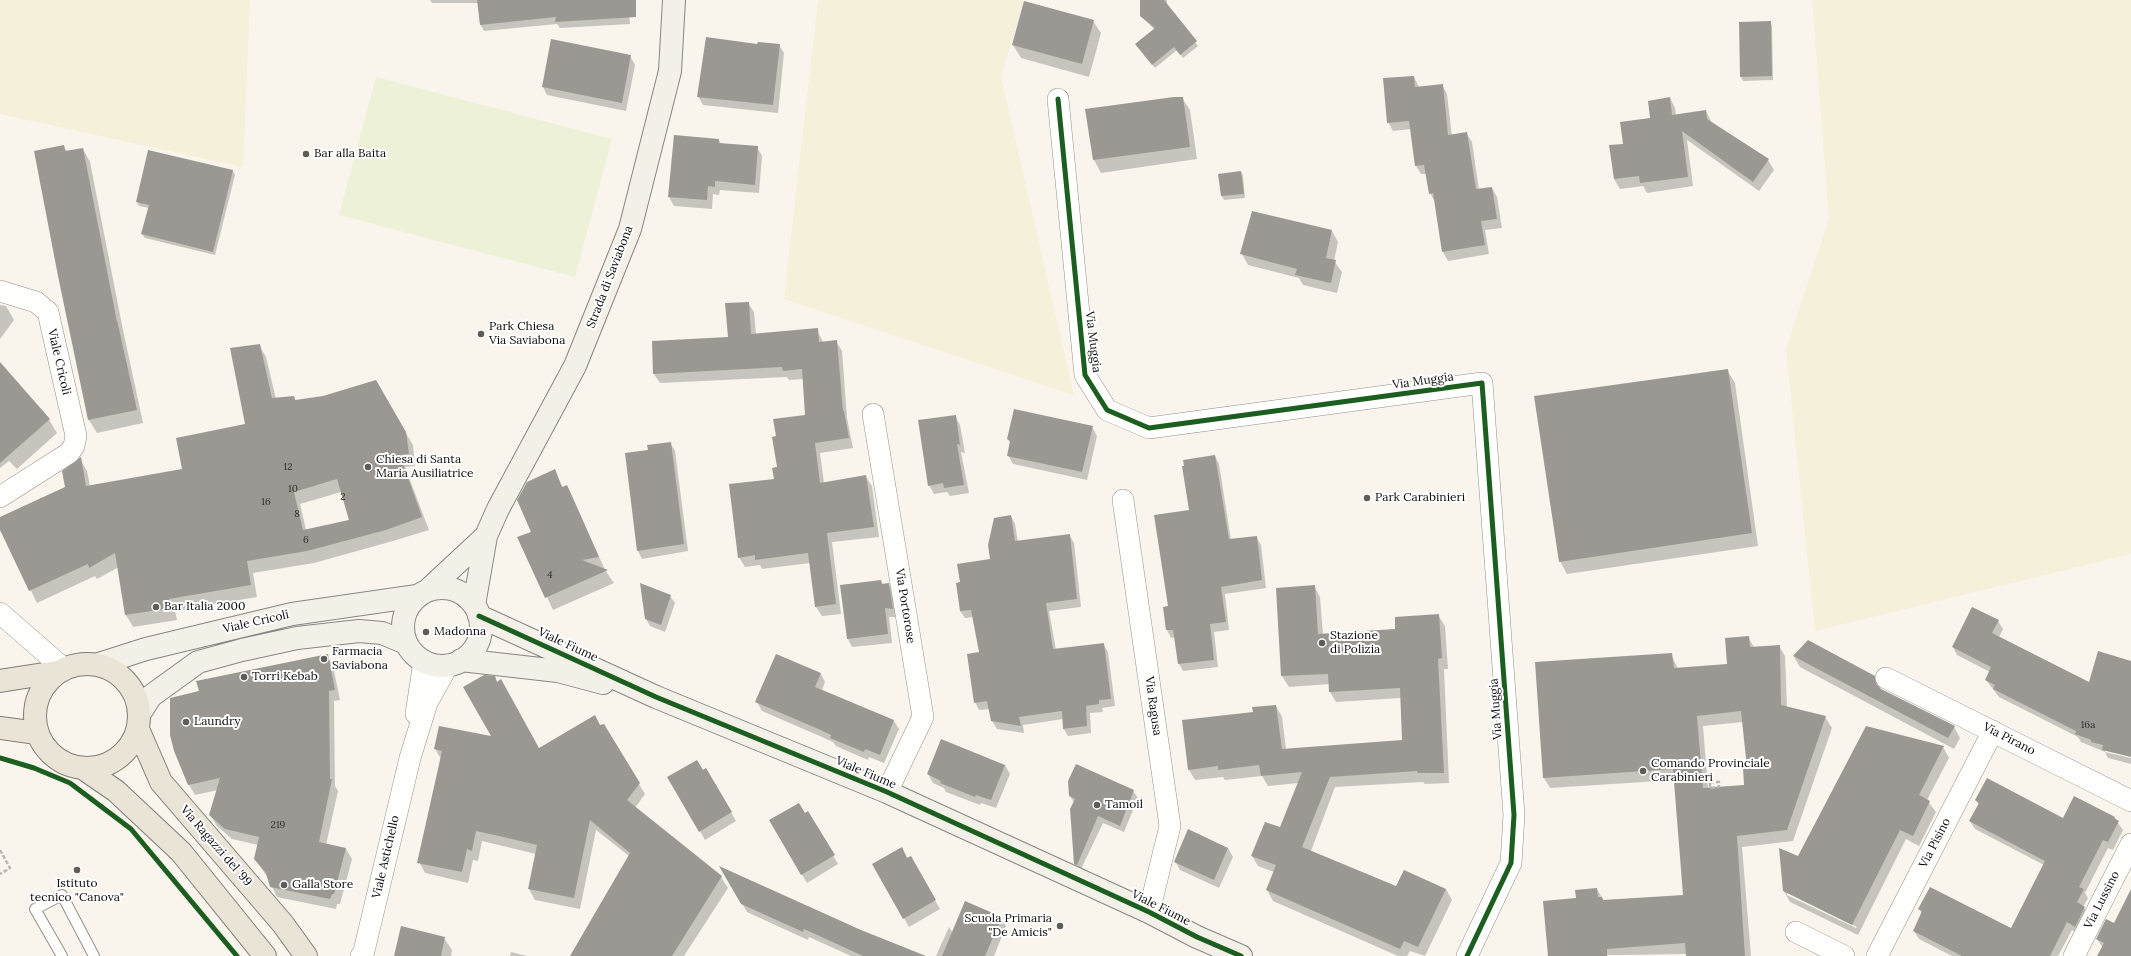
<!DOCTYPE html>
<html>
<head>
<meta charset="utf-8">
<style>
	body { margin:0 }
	canvas { display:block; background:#f9f5ec }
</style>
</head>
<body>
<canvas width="2131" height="956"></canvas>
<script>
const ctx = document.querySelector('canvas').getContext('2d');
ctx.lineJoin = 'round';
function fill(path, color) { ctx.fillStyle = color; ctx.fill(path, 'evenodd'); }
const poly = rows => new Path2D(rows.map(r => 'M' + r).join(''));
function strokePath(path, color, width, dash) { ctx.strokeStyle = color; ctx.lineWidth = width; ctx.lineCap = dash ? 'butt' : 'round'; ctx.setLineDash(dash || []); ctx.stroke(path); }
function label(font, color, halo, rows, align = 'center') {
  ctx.font = font + ' Lora,serif'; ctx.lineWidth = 4; ctx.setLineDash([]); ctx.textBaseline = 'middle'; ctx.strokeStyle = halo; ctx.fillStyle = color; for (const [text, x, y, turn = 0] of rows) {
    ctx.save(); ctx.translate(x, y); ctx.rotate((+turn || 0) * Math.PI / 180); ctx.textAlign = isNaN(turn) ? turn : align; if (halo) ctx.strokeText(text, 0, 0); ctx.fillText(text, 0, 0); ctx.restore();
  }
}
fill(poly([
	[0,0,250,0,243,167,0,114],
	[818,0,1024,0,1001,77,1074,395,784,299],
	[1812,0,2131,0,2131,554,1815,631,1786,349,1829,219]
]), '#f5f0d9');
fill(poly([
	[376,77,612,139,575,277,339,215]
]), '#edf1d7');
fill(poly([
	[430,0,628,0,630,24,560,28,557,24,484,31,480,24,478,3,432,3],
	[1141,0,1167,0,1167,5,1198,46,1183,58,1177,50,1155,68,1139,48,1155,30,1141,16],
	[1093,21,1101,33,1089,77,1021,58,1013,45],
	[1770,22,1772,26,1773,80,1743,81,1741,77],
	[758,45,779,45,784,53,778,113,703,105,698,96],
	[630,56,635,65,626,111,547,95,543,87],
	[1414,77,1419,87,1442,85,1447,94,1452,136,1467,134,1472,142,1479,190,1492,188,1497,197,1502,228,1485,230,1489,254,1448,261,1443,252,1435,202,1430,193,1427,174,1421,174,1416,166,1411,129,1393,131,1388,122],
	[1182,98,1190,110,1197,159,1101,173,1094,160,1087,110],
	[1670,98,1675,108,1676,115,1706,111,1712,123,1768,160,1774,170,1759,191,1687,140,1693,186,1647,193,1643,186,1620,189,1614,179,1624,145],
	[675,136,719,140,721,144,757,147,762,156,759,193,720,190,719,195,713,194,712,209,674,206,669,197],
	[64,146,67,152,83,149,90,162,123,330,143,423,97,433,89,420,59,276],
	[233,171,235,175,215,255,145,238,142,234,149,208,139,206,137,202],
	[1241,172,1243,176,1245,198,1224,200,1222,196],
	[1332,231,1338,242,1334,261,1342,272,1337,293,1303,285,1299,278,1248,265,1242,254],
	[748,303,754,312,756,334,817,330,823,342,836,341,842,351,847,418,853,448,820,453,824,483,866,477,872,486,879,537,832,542,841,614,822,616,816,607,810,563,762,569,760,565,745,567,739,557,775,479,778,468,777,437,806,415,803,379,789,380,787,377,660,383,654,374,729,338],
	[0,305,6,306,14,320,0,339],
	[259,345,266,357,276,399,294,397,296,401,323,397,375,381,413,445,415,466,405,467,429,530,393,541,314,563,253,573,257,597,175,611,177,620,133,627,126,615,119,567,97,579,95,576,37,603,0,528,0,518,66,487,80,459,87,471,90,486,183,470,246,424],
	[341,492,350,520,306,530,300,504],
	[0,363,49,420,57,433,17,469,9,461,0,468],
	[1727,370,1735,383,1758,546,1567,574,1560,561],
	[955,416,960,425,965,453,961,452,969,493,950,496,947,492,934,494,929,485],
	[1092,427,1097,436,1087,480,1013,464,1008,455,1010,443,1008,439],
	[670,443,675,451,688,551,642,559,638,551,626,454,649,451],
	[1215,456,1219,464,1231,540,1256,537,1261,545,1266,588,1225,594,1229,630,1214,632,1218,667,1183,671,1179,664,1175,637,1171,638,1167,630,1164,608,1169,607,1190,511],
	[554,471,563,488,567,486,573,498,605,570,614,583,553,610,519,537,532,532],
	[1011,516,1015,524,1018,542,1069,535,1074,543,1081,607,1049,611,1056,650,1103,644,1108,652,1115,706,1102,708,1103,712,1090,713,1091,733,1068,736,1064,729,1063,719,1023,725,1024,733,997,729,992,721,990,709,979,710,975,702,980,653,974,617,965,618,960,611,961,583,991,560],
	[881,581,883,585,888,584,893,592,897,617,889,617,892,643,852,647,848,639,841,586],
	[1314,586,1320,597,1323,635,1396,630,1438,615,1445,626,1448,669,1444,669,1449,783,1425,784,1423,782,1335,787,1311,851,1396,887,1446,889,1452,900,1425,956,1410,951,1407,956,1398,956,1273,901,1267,890,1274,872,1258,866,1252,856,1280,829,1299,783,1268,786,1262,776,1225,780,1223,777,1195,780,1189,770,1254,713,1276,706,1282,717,1286,749,1403,741,1401,698,1336,702,1330,692,1330,684,1289,687,1282,676,1277,589],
	[670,596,675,603,665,632,650,626,646,619],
	[1998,621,2003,629,1999,637,2090,684,2131,661,2131,756,2105,749,2105,752,2131,758,2131,764,2108,758,2105,752,2081,742,2078,737,1999,697,1986,680,1990,672,1957,655,1953,647],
	[1748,637,1754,647,1779,646,1785,656,1787,707,1825,717,1832,728,1793,841,1742,847,1751,956,1687,956,1687,954,1549,956,1577,899,1597,889,1604,901,1684,896,1675,780,1550,788,1544,778,1671,654,1678,669,1728,665],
	[1743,722,1749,769,1746,786,1708,788,1703,726],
	[327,655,333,666,340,700,334,701,335,786,338,791,326,845,346,849,352,859,340,904,337,904,336,909,277,897,268,878,255,859,258,845,232,839,217,826,210,815,218,790,195,795,189,785,201,691],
	[1794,657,1874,677,1881,690,1954,727,1960,738,1954,749,1800,667],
	[821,674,825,682,822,690,894,721,899,729,884,763,869,757,868,760,836,746,833,742,822,737,762,711,757,702],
	[603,725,645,794,635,808,721,877,728,888,684,956,571,956,629,856,596,830,580,909,535,900,529,889,536,854,482,841,478,861,473,860,468,883,425,873,419,862,441,759,435,749,539,749],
	[1943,747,1949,758,1927,800,1936,812,1919,846,1906,839,1858,935,1790,902,1784,891,1798,858],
	[1787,892,1857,927,1856,928,1787,895],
	[1005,765,1010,774,996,808,981,803,980,805,946,792,944,788,933,783,928,774],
	[706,769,736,821,705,840,669,777],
	[1133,791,1138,798,1124,832,1103,823,1080,871,1075,864,1074,803,1070,796],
	[1976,800,2063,819,2114,817,2123,830,2113,850,2108,848,2085,893,2088,898,2083,907,2090,916,2080,935,2072,930,2058,956,1952,956,1919,939,1914,931,1922,914,1919,909,2011,929,2044,865,1975,829,1970,821,1979,805],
	[808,812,838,864,807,883,770,821],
	[1228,848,1233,857,1219,888,1180,870,1175,861],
	[910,857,940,909,909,927,874,864],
	[721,868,861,931,923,956,851,956,809,937,808,940,747,912],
	[2131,892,2131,956,2098,956,2103,948,2097,939,2114,925],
	[1001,917,1006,926,994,956,936,956,949,927,953,933],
	[444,938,452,950,451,956,395,956],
	[511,952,527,956,510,956]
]), '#0003');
fill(poly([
	[477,0,636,0,636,17,555,22,556,17,480,25],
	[1140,0,1164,0,1197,41,1180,55,1174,47,1152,65,1135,44,1155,28,1140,16],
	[1024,1,1094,20,1082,64,1012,45],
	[1771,21,1772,76,1740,77,1739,22],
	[706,37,757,44,758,42,780,44,773,105,697,97],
	[551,39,631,55,622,103,542,87],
	[1414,76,1415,87,1443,84,1448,135,1467,132,1476,189,1492,187,1497,219,1481,221,1485,245,1442,252,1433,193,1429,194,1424,165,1415,166,1409,121,1387,123,1383,78],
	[1174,97,1183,97,1190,147,1093,160,1085,109],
	[1670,97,1672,115,1706,110,1707,119,1769,159,1753,182,1682,131,1688,177,1640,183,1639,176,1614,179,1609,145,1623,144,1620,122,1650,118,1648,101],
	[674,135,719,139,719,143,758,146,755,185,715,181,715,187,708,186,707,200,668,197],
	[64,145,65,151,83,148,117,322,117,320,137,410,88,420,58,276,34,151],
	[148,150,233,170,213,252,141,234,149,205,136,202],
	[1241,171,1244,194,1221,196,1218,174],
	[1252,211,1332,230,1326,258,1336,260,1331,283,1295,275,1297,269,1240,254],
	[749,302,751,334,818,328,819,342,837,340,843,411,844,411,849,438,815,443,820,483,866,475,874,527,827,533,836,604,815,607,808,553,755,560,755,555,738,558,729,484,774,479,772,468,777,467,772,437,776,436,773,419,805,415,802,369,783,371,782,367,653,374,652,341,728,337,725,303],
	[260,344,272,398,294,396,295,400,323,396,376,380,406,432,409,454,400,455,422,517,386,530,307,551,247,561,251,585,169,599,171,608,125,615,115,553,89,568,88,564,29,591,0,530,0,517,65,487,62,471,81,457,86,486,182,469,176,438,245,424,230,348],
	[337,479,349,520,303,530,294,492],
	[0,362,50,419,0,463],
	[1728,369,1752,533,1559,562,1534,396],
	[1014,409,1093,426,1082,472,1007,456,1010,441,1007,439],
	[956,415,960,445,957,444,964,485,944,488,943,483,928,486,918,420],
	[671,442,684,544,637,551,625,453,648,450,647,445],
	[1215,455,1229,539,1257,536,1262,580,1221,587,1226,622,1210,624,1214,660,1178,664,1173,630,1166,630,1163,607,1168,606,1154,515,1189,510,1182,466,1184,466,1183,460],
	[555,469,562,487,567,485,599,557,582,560,608,570,545,598,517,537,531,532,517,500,527,482],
	[1011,515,1015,541,1070,534,1077,599,1046,603,1053,649,1104,643,1111,699,1099,700,1099,704,1086,706,1087,726,1063,729,1062,711,1019,717,1021,726,991,721,987,701,974,703,967,654,979,652,971,610,960,611,956,583,960,582,957,564,990,559,988,545,994,518],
	[881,580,882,584,889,583,893,609,885,608,888,634,847,639,840,585],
	[640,583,671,595,661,625,645,619],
	[1315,585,1318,634,1395,629,1395,617,1439,614,1442,658,1438,659,1444,773,1418,773,1417,771,1330,777,1302,847,1396,886,1404,870,1446,889,1418,947,1404,941,1400,949,1266,890,1276,865,1251,856,1265,822,1280,827,1302,772,1261,776,1259,765,1218,770,1218,766,1188,770,1182,720,1253,712,1252,707,1276,705,1282,749,1402,740,1400,688,1329,692,1328,674,1281,676,1276,588],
	[1972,607,1999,620,1992,633,2089,682,2098,651,2131,661,2131,757,2102,750,2103,745,2091,742,2091,740,2075,734,2076,731,1993,689,1995,685,1985,680,1991,667,1952,647],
	[1749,636,1750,647,1780,645,1781,705,1826,716,1787,830,1737,836,1745,956,1686,956,1685,943,1607,949,1607,956,1548,956,1543,901,1576,898,1575,890,1597,888,1598,897,1602,897,1603,900,1683,895,1673,769,1543,778,1535,662,1672,653,1674,668,1727,664,1725,638],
	[1741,711,1747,768,1743,768,1744,785,1703,788,1697,716],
	[1808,640,1875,676,1876,684,1881,689,1955,726,1948,738,1793,656],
	[328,654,335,690,329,691,330,779,332,779,319,842,346,848,334,894,332,894,330,899,270,887,266,873,254,859,259,837,225,829,209,815,220,778,188,785,174,751,170,735,170,698,199,691,196,681],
	[776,654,821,673,815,687,894,720,880,755,865,749,864,752,830,738,831,735,816,728,755,702],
	[484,675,495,676,497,682,501,679,539,748,595,715,600,725,604,724,640,783,627,800,722,876,672,956,570,956,630,853,590,820,574,898,528,889,537,845,499,836,476,831,472,851,467,849,462,872,417,863,442,751,434,749,439,726,491,736,463,687],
	[1866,726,1944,746,1919,795,1930,801,1913,836,1900,830,1852,925,1783,891,1779,848,1798,856],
	[941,739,1005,765,991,800,976,795,975,797,940,783,941,781,927,774],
	[697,760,703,770,706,768,732,812,699,832,667,777],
	[1076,764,1134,790,1120,826,1098,816,1077,865,1074,864,1070,809,1075,799,1069,796,1068,781],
	[1987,778,2063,818,2074,796,2115,817,2114,818,2119,821,2108,842,2103,840,2079,887,2084,889,2077,902,2085,907,2075,927,2067,922,2050,956,1962,956,1913,931,1922,911,1918,909,1930,887,2011,928,2045,861,1969,821,1979,803,1975,800],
	[799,803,805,813,808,811,835,855,801,875,769,820],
	[1188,829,1228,848,1214,880,1174,862],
	[902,847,907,858,911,856,936,900,903,919,872,864],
	[719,866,861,930,926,956,863,956,804,929,803,932,741,904],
	[2131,889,2131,956,2097,956,2104,943,2096,939,2106,919,2114,923],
	[965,901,1002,917,985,956,942,956],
	[401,926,445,937,441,956,394,956]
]), '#9b9893');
const lane = poly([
	[62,956,35,909,62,895,94,956]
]);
const street = poly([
	[1058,99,1085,375,1107,410,1149,428,1482,383,1514,815,1511,863,1467,956],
	[0,291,36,302,48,312,76,436,74,446,69,453,0,497],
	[873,414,923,717,887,792],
	[1123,500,1170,826,1149,912],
	[0,613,63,668],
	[1886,678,2131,801],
	[416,714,424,661],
	[1796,932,1844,956],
	[361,956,364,951,410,758,427,703,448,665],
	[1877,956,1993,731],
	[2074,956,2131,844]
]);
const secondary = poly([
	'403 627a39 39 0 1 1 78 0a39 39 0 1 1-78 0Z',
	[428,590,486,536],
	[474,605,486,536,498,509,575,366,630,229,670,71,674,0],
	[479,616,656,697,887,792,1149,912,1197,937,1241,956],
	[461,660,558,671,603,683],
	[99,664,146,649,292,614,417,596],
	[140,713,151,696,198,662,242,650,297,638,359,631,382,633,406,643]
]);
const primary = poly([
	'35 716a52 52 0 1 1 104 0a52 52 0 1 1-104 0Z',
	[0,681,57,672],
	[0,728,37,733],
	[138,729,161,782,283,924,306,956],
	[84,769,116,791,181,852,265,956]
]);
strokePath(lane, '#92908c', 12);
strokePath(street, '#92908c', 22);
strokePath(secondary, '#888682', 24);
strokePath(primary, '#7f7d79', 24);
strokePath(poly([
	[1710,782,1719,782,1719,787,1710,788,1710,782],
	[0,850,10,868,0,874]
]), '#b7b6b5', 2.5, [4, 2]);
strokePath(lane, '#fefefc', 10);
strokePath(street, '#fefefc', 21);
strokePath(secondary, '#f3f1e7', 22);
strokePath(primary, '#eae4d7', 22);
strokePath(poly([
	[1058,99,1085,375,1107,410,1149,428,1482,383,1514,815,1511,863,1467,956],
	[479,616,656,697,887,792,1149,912,1197,937,1241,956],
	[0,758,34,768,70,783,131,829,237,956]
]), '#1b5e20', 5);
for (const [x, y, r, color] of [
	[306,154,4,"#5e5c59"],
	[481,334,4,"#5e5c59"],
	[368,467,4,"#5e5c59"],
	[1367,498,4,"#5e5c59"],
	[156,607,4,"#5e5c59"],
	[426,632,4,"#5e5c59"],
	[1322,643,4,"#5e5c59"],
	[324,659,4,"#5e5c59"],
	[244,677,4,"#5e5c59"],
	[186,722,4,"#5e5c59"],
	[1643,771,4,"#5e5c59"],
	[1097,805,4,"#5e5c59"],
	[77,870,4,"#5e5c59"],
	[284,885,4,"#5e5c59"],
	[1060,926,4,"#5e5c59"]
]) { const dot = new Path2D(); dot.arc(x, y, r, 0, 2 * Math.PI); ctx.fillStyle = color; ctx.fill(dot); strokePath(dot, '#fff', 1.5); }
label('10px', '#2e2e2c', null, [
	["12",288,467],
	["10",293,489],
	["2",343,497],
	["16",266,502],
	["8",297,514],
	["6",306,540],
	["4",550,575],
	["16a",2088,725],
	["219",278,825]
]);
label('12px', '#0a0a0a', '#fff', [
	["Bar alla Baita",314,154],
	["Park Chiesa",489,327],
	["Via Saviabona",489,341],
	["Chiesa di Santa",376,460],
	["Maria Ausiliatrice",376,474],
	["Park Carabinieri",1375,498],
	["Bar Italia 2000",164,607],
	["Madonna",434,632],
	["Stazione",1330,636],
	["di Polizia",1330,650],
	["Farmacia",332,652],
	["Saviabona",332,666],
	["Torri Kebab",252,677],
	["Laundry",194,722],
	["Comando Provinciale",1651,764],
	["Carabinieri",1651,778],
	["Tamoil",1105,805],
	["Istituto",77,884,"center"],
	["tecnico \"Canova\"",77,898,"center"],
	["Galla Store",292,885],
	["Scuola Primaria",1052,919,"right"],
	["\"De Amicis\"",1052,933,"right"]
], 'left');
label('12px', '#0a0a0a', '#fff', [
	["Strada di Saviabona",610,277,-69],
	["Via Muggia",1093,342,83],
	["Viale Cricoli",59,362,77],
	["Via Muggia",1423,381,-8],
	["Via Portorose",905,606,81],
	["Viale Cricoli",256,622,-13],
	["Viale Fiume",568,645,25],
	["Via Ragusa",1153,706,82],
	["Via Muggia",1496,709,-94],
	["Via Pirano",2009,739,27],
	["Viale Fiume",866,773,23],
	["Via Pisino",1935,843,-63],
	["Via Ragazzi del '99",216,846,49],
	["Viale Astichello",386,857,-77],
	["Via Lussino",2102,900,-63],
	["Viale Fiume",1161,908,27]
]);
</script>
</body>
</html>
